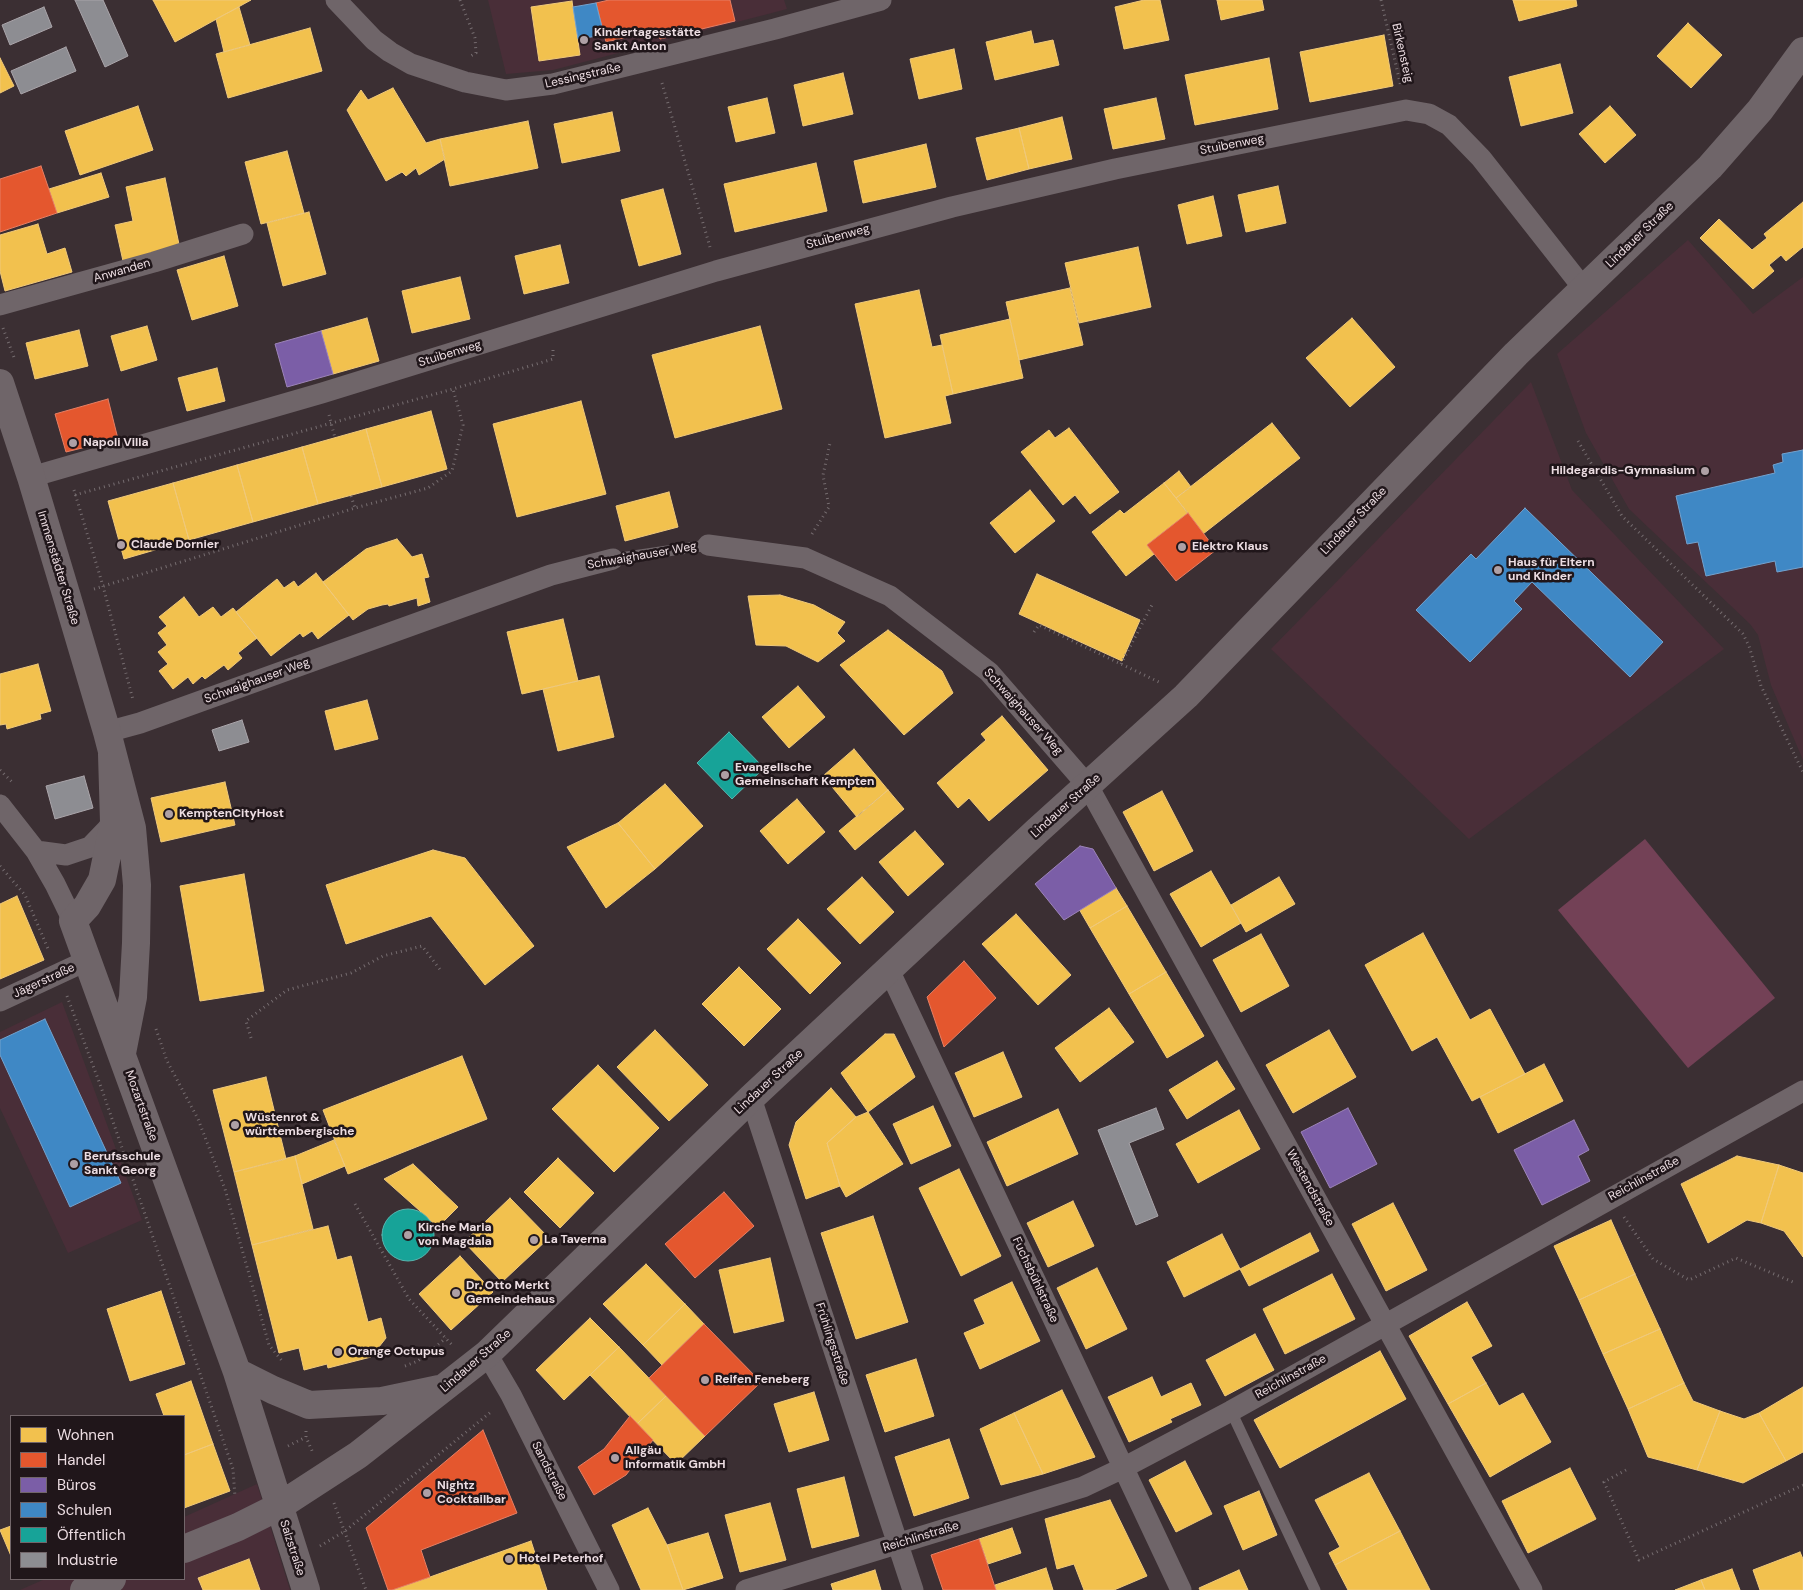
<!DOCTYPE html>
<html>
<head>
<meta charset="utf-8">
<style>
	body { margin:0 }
	#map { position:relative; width:1803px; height:1590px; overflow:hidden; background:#3b2f33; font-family:"DM Sans",sans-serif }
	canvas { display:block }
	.legend { position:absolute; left:10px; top:1415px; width:175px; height:165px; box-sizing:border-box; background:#20161a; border:1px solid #72666a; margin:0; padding:6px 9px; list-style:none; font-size:15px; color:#ecdde2 }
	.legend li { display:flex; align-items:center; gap:10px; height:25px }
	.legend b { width:25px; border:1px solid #72666a }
</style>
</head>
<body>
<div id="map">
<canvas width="1803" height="1590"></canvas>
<ul class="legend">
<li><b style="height:14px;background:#f2c14e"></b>Wohnen</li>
<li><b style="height:14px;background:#e4572e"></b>Handel</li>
<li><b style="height:14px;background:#7b5ea7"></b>Büros</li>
<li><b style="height:14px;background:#3f88c5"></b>Schulen</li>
<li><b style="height:14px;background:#17a398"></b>Öffentlich</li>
<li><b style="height:14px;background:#8d8d92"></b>Industrie</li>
</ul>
</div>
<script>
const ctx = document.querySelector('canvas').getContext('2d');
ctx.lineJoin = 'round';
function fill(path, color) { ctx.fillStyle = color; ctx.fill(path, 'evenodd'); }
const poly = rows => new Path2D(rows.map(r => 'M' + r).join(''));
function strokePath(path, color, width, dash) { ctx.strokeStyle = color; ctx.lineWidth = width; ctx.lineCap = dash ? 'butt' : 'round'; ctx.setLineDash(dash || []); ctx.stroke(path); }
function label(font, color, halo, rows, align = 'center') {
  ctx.font = font + ' "DM Sans",sans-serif'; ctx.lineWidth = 5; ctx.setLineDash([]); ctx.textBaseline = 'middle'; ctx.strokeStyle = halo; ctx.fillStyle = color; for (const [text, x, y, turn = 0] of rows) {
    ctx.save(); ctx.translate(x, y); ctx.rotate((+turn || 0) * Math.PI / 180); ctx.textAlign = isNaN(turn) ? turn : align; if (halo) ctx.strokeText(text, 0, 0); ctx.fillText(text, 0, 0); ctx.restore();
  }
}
fill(poly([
	[488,0,784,0,787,9,553,70,506,74],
	[1688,240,1753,314,1803,277,1803,760,1771,685,1758,635,1750,624,1629,509,1586,433,1557,354],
	[1531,382,1572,490,1724,649,1469,839,1271,649],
	[62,1002,142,1220,68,1253,0,1108,0,1032],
	[257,1484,290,1590,20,1590,45,1579,184,1579,184,1517]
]), '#492e38');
fill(poly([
	[1645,839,1775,998,1688,1068,1558,910]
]), '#734156');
const homes = poly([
	[153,0,251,0,175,42,153,0],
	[1144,0,1160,0,1169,40,1124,49,1115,7,1144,0],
	[1217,0,1262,0,1264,10,1221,20,1217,0],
	[1513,0,1576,0,1577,6,1519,21,1513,0],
	[572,1,580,55,539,61,531,7,572,1],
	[239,7,250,45,224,52,216,19,239,7],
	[1688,23,1722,55,1691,88,1657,56,1688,23],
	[310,28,322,71,228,98,216,54,310,28],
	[1031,31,1034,44,1053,40,1059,65,995,80,986,42,1031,31],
	[1384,35,1393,86,1310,102,1300,52,1384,35],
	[954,49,962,89,919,99,910,59,954,49],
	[0,58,14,86,0,93,0,58],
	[1269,58,1278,109,1195,125,1185,75,1269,58],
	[1560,64,1573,113,1521,126,1509,77,1560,64],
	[843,73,853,114,803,126,794,85,843,73],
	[393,88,426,143,440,139,445,159,419,175,416,168,406,176,402,172,386,181,347,110,361,90,368,100,393,88],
	[767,98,775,133,736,142,728,107,767,98],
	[1156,98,1165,139,1113,149,1104,109,1156,98],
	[138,106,153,150,80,175,65,131,138,106],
	[1610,106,1636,135,1605,163,1579,134,1610,106],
	[612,112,620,151,562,163,554,124,612,112],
	[1062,117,1072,159,1029,169,1019,128,1062,117],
	[528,121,538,168,450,186,440,139,528,121],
	[1019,128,1029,169,987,180,976,138,1019,128],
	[926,144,936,187,863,203,854,161,926,144],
	[287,151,304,213,261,224,245,162,287,151],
	[816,163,827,211,735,232,724,184,816,163],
	[101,173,109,197,57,213,49,189,101,173],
	[165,178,180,249,123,261,115,225,133,221,126,187,165,178],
	[1278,186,1286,223,1246,232,1238,195,1278,186],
	[663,189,681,254,639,266,621,200,663,189],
	[1213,196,1222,236,1187,244,1178,205,1213,196],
	[1803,202,1803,247,1786,261,1781,255,1769,265,1774,271,1753,289,1700,238,1719,219,1752,250,1767,238,1764,234,1803,202],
	[309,212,326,274,283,286,267,223,309,212],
	[38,224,47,254,65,248,72,272,5,291,0,271,0,235,38,224],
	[560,245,569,283,524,294,515,256,560,245],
	[1138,247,1151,307,1079,323,1065,263,1138,247],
	[224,256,238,306,192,320,177,270,224,256],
	[460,277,470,319,412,333,402,291,460,277],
	[1070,288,1083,345,1019,360,1006,302,1070,288],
	[919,290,932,347,942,345,953,394,945,396,951,423,885,438,855,304,919,290],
	[367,318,379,361,333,374,321,331,367,318],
	[1352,318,1395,367,1350,407,1306,358,1352,318],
	[1010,319,1023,378,953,394,940,335,1010,319],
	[147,326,157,360,121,371,111,336,147,326],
	[760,326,782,409,675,438,652,355,760,326],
	[79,330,88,366,35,379,26,343,79,330],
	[217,368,225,401,187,411,178,378,217,368],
	[581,401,606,494,517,517,493,424,581,401],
	[431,411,447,469,382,487,366,429,431,411],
	[1272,423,1300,458,1203,534,1176,498,1272,423],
	[1069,428,1119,492,1090,514,1075,495,1063,505,1021,452,1049,430,1055,438,1069,428],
	[366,429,382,487,318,504,302,447,366,429],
	[302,447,318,504,253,522,237,465,302,447],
	[237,465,253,522,189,540,173,483,237,465],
	[1179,471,1191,487,1176,498,1164,483,1179,471],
	[173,483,189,540,124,559,108,501,173,483],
	[1164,483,1188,513,1147,545,1154,554,1126,576,1092,532,1120,510,1124,514,1164,483],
	[1030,490,1055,521,1015,553,990,523,1030,490],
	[669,492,678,527,625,541,616,506,669,492],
	[397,539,412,557,422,554,429,577,424,578,430,602,418,606,417,598,389,606,388,604,382,605,368,609,353,620,323,582,366,549,397,539],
	[316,573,349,615,318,639,312,631,303,637,300,633,271,656,236,612,277,579,284,588,294,581,298,587,316,573],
	[1037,574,1140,620,1122,661,1019,614,1037,574],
	[780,595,814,605,845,622,837,633,845,641,818,662,786,646,756,645,748,596,780,595],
	[184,597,199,617,213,607,221,617,233,608,257,638,238,653,242,658,228,670,224,665,205,679,202,676,193,684,188,677,173,689,159,671,168,664,158,652,167,645,158,633,167,626,159,617,184,597],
	[563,619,578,681,522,694,507,632,563,619],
	[888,630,942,671,953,693,904,735,840,665,888,630],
	[38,664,51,711,40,714,41,719,7,729,6,724,0,725,0,674,38,664],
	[599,676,614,737,558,751,543,689,599,676],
	[798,686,825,717,789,748,762,717,798,686],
	[367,700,378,739,335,750,325,711,367,700],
	[1002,716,1048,770,989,821,969,798,958,808,937,783,986,740,981,734,1002,716],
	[854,749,888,790,857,817,823,776,854,749],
	[225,782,235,825,161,842,151,798,225,782],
	[665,784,703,826,655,869,618,823,665,784],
	[888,790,904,809,855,850,839,831,888,790],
	[1162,791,1193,851,1154,871,1123,812,1162,791],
	[797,799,825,832,788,864,760,831,797,799],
	[618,823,655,869,606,908,567,847,618,823],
	[915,831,944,864,908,896,879,862,915,831],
	[433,850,465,858,534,946,485,985,431,916,346,944,326,885,433,850],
	[1211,871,1241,923,1201,947,1170,894,1211,871],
	[244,874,264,991,200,1001,180,886,244,874],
	[862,877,894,912,860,944,827,909,862,877],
	[1279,877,1295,904,1246,932,1231,905,1279,877],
	[1116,888,1127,906,1090,928,1079,909,1116,888],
	[17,896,44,960,0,979,0,904,17,896],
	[1127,906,1166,972,1129,994,1090,928,1127,906],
	[1016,914,1071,975,1038,1005,982,944,1016,914],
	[798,919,841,963,810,994,767,949,798,919],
	[1423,933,1470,1020,1490,1009,1525,1074,1472,1101,1437,1037,1412,1051,1365,965,1423,933],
	[1261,934,1289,986,1241,1012,1213,960,1261,934],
	[739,967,781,1009,744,1046,702,1004,739,967],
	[1166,972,1204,1036,1167,1058,1129,994,1166,972],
	[1109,1008,1134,1042,1080,1082,1055,1048,1109,1008],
	[655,1030,708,1085,669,1121,617,1067,655,1030],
	[1329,1030,1356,1077,1293,1113,1266,1065,1329,1030],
	[885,1034,894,1034,915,1077,868,1112,841,1073,885,1034],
	[1003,1052,1022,1097,974,1117,955,1073,1003,1052],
	[462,1056,487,1119,348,1174,323,1110,462,1056],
	[1217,1061,1235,1089,1187,1119,1169,1090,1217,1061],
	[1544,1064,1563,1101,1498,1133,1480,1097,1544,1064],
	[598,1065,659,1128,614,1172,552,1109,598,1065],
	[266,1077,286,1159,234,1172,213,1090,266,1077],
	[831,1088,856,1117,827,1143,840,1186,806,1199,789,1145,796,1122,831,1088],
	[933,1106,951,1146,911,1164,893,1124,933,1106],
	[1058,1109,1078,1154,1007,1186,987,1142,1058,1109],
	[1239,1110,1260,1149,1198,1183,1176,1144,1239,1110],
	[868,1112,903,1164,846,1197,840,1186,827,1143,856,1117,868,1112],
	[334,1140,345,1166,302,1184,295,1156,334,1140],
	[295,1156,313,1229,252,1245,234,1172,295,1156],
	[1737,1156,1779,1165,1761,1223,1747,1220,1708,1243,1681,1184,1737,1156],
	[558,1158,594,1193,560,1228,524,1192,558,1158],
	[413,1164,458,1207,438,1227,384,1179,413,1164],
	[1779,1165,1803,1173,1803,1257,1784,1231,1761,1223,1779,1165],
	[959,1169,1001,1256,961,1276,919,1188,959,1169],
	[510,1198,549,1238,502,1282,464,1242,510,1198],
	[1073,1201,1094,1246,1048,1267,1027,1223,1073,1201],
	[1393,1203,1427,1270,1386,1291,1352,1224,1393,1203],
	[873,1216,908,1322,856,1339,821,1233,873,1216],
	[1611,1220,1635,1274,1579,1300,1554,1246,1611,1220],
	[328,1226,337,1260,351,1256,368,1322,381,1318,386,1338,371,1357,328,1368,327,1364,304,1370,299,1348,279,1353,252,1245,328,1226],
	[1310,1233,1319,1251,1249,1286,1240,1269,1310,1233],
	[1222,1234,1240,1269,1184,1297,1167,1262,1222,1234],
	[460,1256,493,1292,451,1330,419,1294,460,1256],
	[770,1258,784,1321,734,1333,719,1270,770,1258],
	[646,1264,685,1304,643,1345,603,1304,646,1264],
	[1097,1268,1127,1329,1086,1349,1057,1288,1097,1268],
	[1332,1274,1355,1319,1285,1354,1263,1309,1332,1274],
	[1635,1274,1660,1329,1603,1354,1579,1300,1635,1274],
	[1012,1282,1040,1341,980,1369,964,1333,985,1324,974,1300,1012,1282],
	[161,1291,185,1364,130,1381,107,1309,161,1291],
	[1467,1302,1492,1346,1471,1357,1486,1383,1448,1404,1409,1336,1467,1302],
	[685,1304,704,1324,662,1365,643,1345,685,1304],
	[590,1318,619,1347,564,1400,536,1370,590,1318],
	[1660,1329,1684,1383,1628,1409,1603,1354,1660,1329],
	[1255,1334,1274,1370,1225,1396,1206,1360,1255,1334],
	[619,1347,666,1396,637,1424,590,1375,619,1347],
	[1380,1351,1406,1399,1280,1468,1254,1420,1380,1351],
	[916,1359,934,1416,885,1432,866,1375,916,1359],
	[1152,1377,1161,1397,1191,1383,1201,1405,1170,1419,1172,1422,1129,1442,1108,1397,1152,1377],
	[191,1381,213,1444,184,1455,184,1416,164,1416,156,1394,191,1381],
	[1486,1383,1499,1406,1523,1393,1551,1442,1490,1477,1448,1404,1486,1383],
	[1684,1383,1693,1401,1720,1411,1697,1470,1648,1457,1628,1409,1684,1383],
	[1803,1387,1803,1452,1786,1461,1759,1413,1803,1387],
	[1062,1390,1095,1457,1043,1474,1014,1413,1062,1390],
	[814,1392,829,1440,789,1452,774,1404,814,1392],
	[666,1396,705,1436,676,1464,637,1424,666,1396],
	[1720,1411,1744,1419,1759,1413,1786,1461,1743,1483,1697,1470,1720,1411],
	[1014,1413,1043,1474,1001,1485,980,1429,1014,1413],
	[949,1439,969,1498,914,1516,895,1457,949,1439],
	[213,1444,230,1491,184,1508,184,1455,213,1444],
	[1185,1461,1212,1514,1176,1532,1149,1480,1185,1461],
	[1570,1468,1596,1519,1528,1553,1502,1501,1570,1468],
	[1369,1473,1400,1531,1335,1565,1329,1553,1340,1547,1315,1500,1369,1473],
	[844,1477,859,1536,812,1548,797,1489,844,1477],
	[1259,1491,1277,1535,1243,1550,1224,1506,1259,1491],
	[1110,1500,1147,1576,1114,1590,1084,1590,1074,1564,1057,1569,1045,1519,1110,1500],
	[770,1503,786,1560,740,1572,725,1515,770,1503],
	[648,1508,667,1545,683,1590,641,1590,612,1525,648,1508],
	[11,1526,11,1556,0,1530,11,1526],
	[1012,1528,1021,1553,988,1564,979,1539,1012,1528],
	[1400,1531,1430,1590,1348,1590,1335,1565,1400,1531],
	[708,1533,723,1578,683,1590,667,1545,708,1533],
	[531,1541,547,1590,392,1590,430,1577,531,1541],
	[1800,1552,1803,1559,1803,1590,1760,1590,1753,1570,1800,1552],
	[249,1559,260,1590,203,1590,198,1578,249,1559],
	[1046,1568,1053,1590,996,1590,995,1585,1046,1568],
	[1732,1569,1740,1590,1705,1590,1701,1580,1732,1569],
	[875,1570,881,1590,833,1590,831,1584,875,1570],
	[1239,1570,1248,1590,1200,1590,1199,1588,1239,1570],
	[1701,1580,1705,1590,1675,1590,1701,1580]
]);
fill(homes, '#f2c14e');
strokePath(homes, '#f0c97a', 1);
const shops = poly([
	[609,0,730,0,735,21,660,39,657,30,606,42,596,3,609,0],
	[41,166,57,213,0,232,0,179,41,166],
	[108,399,118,439,66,452,55,414,108,399],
	[1188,513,1216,550,1176,581,1147,545,1188,513],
	[964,961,996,998,944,1047,927,997,964,961],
	[724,1192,754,1226,695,1278,665,1244,724,1192],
	[704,1324,761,1382,705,1436,649,1378,704,1324],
	[630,1416,653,1440,626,1475,594,1495,578,1467,604,1449,630,1416],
	[483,1430,517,1513,421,1550,430,1577,392,1590,388,1590,366,1528,483,1430],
	[979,1539,996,1590,943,1590,931,1555,979,1539]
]);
fill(shops, '#e4572e');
strokePath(shops, '#e67f64', 1);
const offices = poly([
	[321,331,333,374,287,387,275,344,321,331],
	[1080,846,1093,849,1116,888,1064,920,1035,884,1080,846],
	[1348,1108,1377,1164,1330,1188,1301,1132,1348,1108],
	[1574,1120,1589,1150,1578,1156,1590,1181,1542,1205,1514,1150,1574,1120]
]);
fill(offices, '#7b5ea7');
strokePath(offices, '#9d84b9', 1);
const schools = poly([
	[596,3,604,35,578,39,573,7,596,3],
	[1803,450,1803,567,1777,572,1775,561,1706,576,1698,542,1687,544,1676,496,1775,473,1773,465,1783,462,1782,454,1803,450],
	[1525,508,1663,642,1630,677,1532,582,1514,601,1522,609,1470,662,1416,610,1471,554,1476,559,1525,508],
	[45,1019,121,1183,70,1207,0,1055,0,1040,45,1019]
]);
fill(schools, '#3f88c5');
strokePath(schools, '#73a2ce', 1);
const public = poly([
	[729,732,764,768,732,799,697,763,729,732],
	'382 1235a26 26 0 1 1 52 0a26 26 0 1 1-52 0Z'
]);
fill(public, '#17a398');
strokePath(public, '#57b4ae', 1);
const industry = poly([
	[75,0,103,0,128,56,105,67,75,0],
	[44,7,52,27,10,45,2,25,44,7],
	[66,47,76,71,21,94,11,71,66,47],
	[242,720,249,742,219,751,212,730,242,720],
	[84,776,93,808,55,819,46,786,84,776],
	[1156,1108,1164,1129,1129,1143,1158,1216,1136,1225,1098,1130,1156,1108]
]);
fill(industry, '#8d8d92');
strokePath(industry, '#aaa5aa', 1);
strokePath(poly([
	[460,0,475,38,476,53,469,57],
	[1381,0,1401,87],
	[662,83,710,247],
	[3,328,15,360],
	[329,415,335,438],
	[1578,441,1622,516,1743,634,1749,646,1761,686,1803,772],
	[74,490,103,586,133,700],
	[75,495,453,389,553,359,553,346],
	[351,496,355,508],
	[812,534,829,507,823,475,830,443],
	[94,589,355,508,428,488,452,471,463,425,453,389],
	[1034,632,1039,625,1161,683],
	[1121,664,1153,603],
	[0,770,13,783],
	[0,866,25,895,49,951],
	[67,996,101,1087,233,1469,235,1497],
	[156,1029,167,1061,198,1119,225,1189,269,1345,283,1362],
	[251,1038,246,1021,287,990,351,973,383,956,422,946,442,972],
	[355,1204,409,1299,453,1346],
	[1624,1217,1653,1259,1689,1280,1736,1258,1793,1282],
	[405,1366,418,1361,446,1338],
	[306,1431,306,1437,313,1453],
	[288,1446,306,1437],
	[1626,1470,1604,1482,1639,1560,1803,1485],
	[334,1503,366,1590],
	[320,1546,345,1531,492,1411]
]), '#766d70', 3, [1, 4]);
strokePath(poly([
	[613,559,708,545],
	[1231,1411,1315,1590]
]), '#6f6569', 11);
strokePath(poly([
	[336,0,374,40,390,52,411,64,465,82,506,90,553,84,775,29,881,0],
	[0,305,154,262,243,234],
	[31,477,322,393,716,271,952,207,1115,169,1406,110,1429,114,1449,125,1481,158,1584,289],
	[708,545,805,558,890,596,989,672,1088,786,1532,1590],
	[107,732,140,723,551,575,613,559],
	[0,805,36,851,55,884,73,921],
	[36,851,66,855,90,847,114,822],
	[889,970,1181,1590],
	[0,1001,88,960],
	[751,1098,913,1590],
	[487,1354,511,1395,609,1590],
	[746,1590,1083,1487,1123,1468,1231,1411,1803,1091]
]), '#6f6569', 21);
strokePath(poly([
	[0,383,31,477,67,597,107,732,132,828,137,885,136,943,133,997,122,1053],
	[112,754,114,822,102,880,87,906,73,921,237,1372,306,1590],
	[237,1372,273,1390,309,1405,382,1401,439,1389],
	[184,1549,238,1527,278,1507,358,1455,487,1354,751,1098,1037,831,1186,696,1516,354,1710,167,1760,110,1803,51],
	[84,1590,112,1579]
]), '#6f6569', 28);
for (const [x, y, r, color] of [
	[584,40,5,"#aea0a5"],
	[73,443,5,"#aea0a5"],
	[1705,471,5,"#aea0a5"],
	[121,545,5,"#aea0a5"],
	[1182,547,5,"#aea0a5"],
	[1498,570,5,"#aea0a5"],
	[725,775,5,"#aea0a5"],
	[169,814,5,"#aea0a5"],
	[235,1125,5,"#aea0a5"],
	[74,1164,5,"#aea0a5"],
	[408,1235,5,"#aea0a5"],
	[534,1240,5,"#aea0a5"],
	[456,1293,5,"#aea0a5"],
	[338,1352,5,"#aea0a5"],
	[705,1380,5,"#aea0a5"],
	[615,1458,5,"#aea0a5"],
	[427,1493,5,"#aea0a5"],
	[509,1559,5,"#aea0a5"]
]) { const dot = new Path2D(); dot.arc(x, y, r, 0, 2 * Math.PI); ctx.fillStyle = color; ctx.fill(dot); strokePath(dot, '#20161a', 2); }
label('bold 12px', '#ecdde2', '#20161a', [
	["Kindertagesstätte",594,33],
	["Sankt Anton",594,47],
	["Napoli Villa",83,443],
	["Hildegardis-Gymnasium",1695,471,"right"],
	["Claude Dornier",131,545],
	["Elektro Klaus",1192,547],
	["Haus für Eltern",1508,563],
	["und Kinder",1508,577],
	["Evangelische",735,768],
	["Gemeinschaft Kempten",735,782],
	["KemptenCityHost",179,814],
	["Wüstenrot &",245,1118],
	["württembergische",245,1132],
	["Berufsschule",84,1157],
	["Sankt Georg",84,1171],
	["Kirche Maria",418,1228],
	["von Magdala",418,1242],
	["La Taverna",544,1240],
	["Dr. Otto Merkt",466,1286],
	["Gemeindehaus",466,1300],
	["Orange Octupus",348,1352],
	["Reifen Feneberg",715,1380],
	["Allgäu",625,1451],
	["Informatik GmbH",625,1465],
	["Nightz",437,1486],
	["Cocktailbar",437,1500],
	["Hotel Peterhof",519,1559]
], 'left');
label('12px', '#ecdde2', '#20161a', [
	["Birkensteig",1402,53,77],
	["Lessingstraße",583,76,-13],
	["Stuibenweg",1232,145,-11],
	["Lindauer Straße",1640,235,-44],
	["Stuibenweg",838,237,-15],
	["Anwanden",122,271,-16],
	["Stuibenweg",450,354,-17],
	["Lindauer Straße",1354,521,-46],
	["Schwaighauser Weg",642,556,-10],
	["Immenstädter Straße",58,568,73],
	["Schwaighauser Weg",257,681,-20],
	["Schwaighauser Weg",1023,712,48],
	["Lindauer Straße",1066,806,-42],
	["Jägerstraße",44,981,-25],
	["Lindauer Straße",769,1082,-43],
	["Mozartstraße",141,1106,70],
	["Reichlinstraße",1644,1179,-29],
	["Westendstraße",1310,1188,61],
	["Fuchsbühlstraße",1035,1280,65],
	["Frühlingsstraße",832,1344,72],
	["Lindauer Straße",476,1361,-41],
	["Reichlinstraße",1291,1377,-29],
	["Sandstraße",549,1471,63],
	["Reichlinstraße",921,1537,-17],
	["Salzstraße",292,1548,72]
]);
</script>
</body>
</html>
